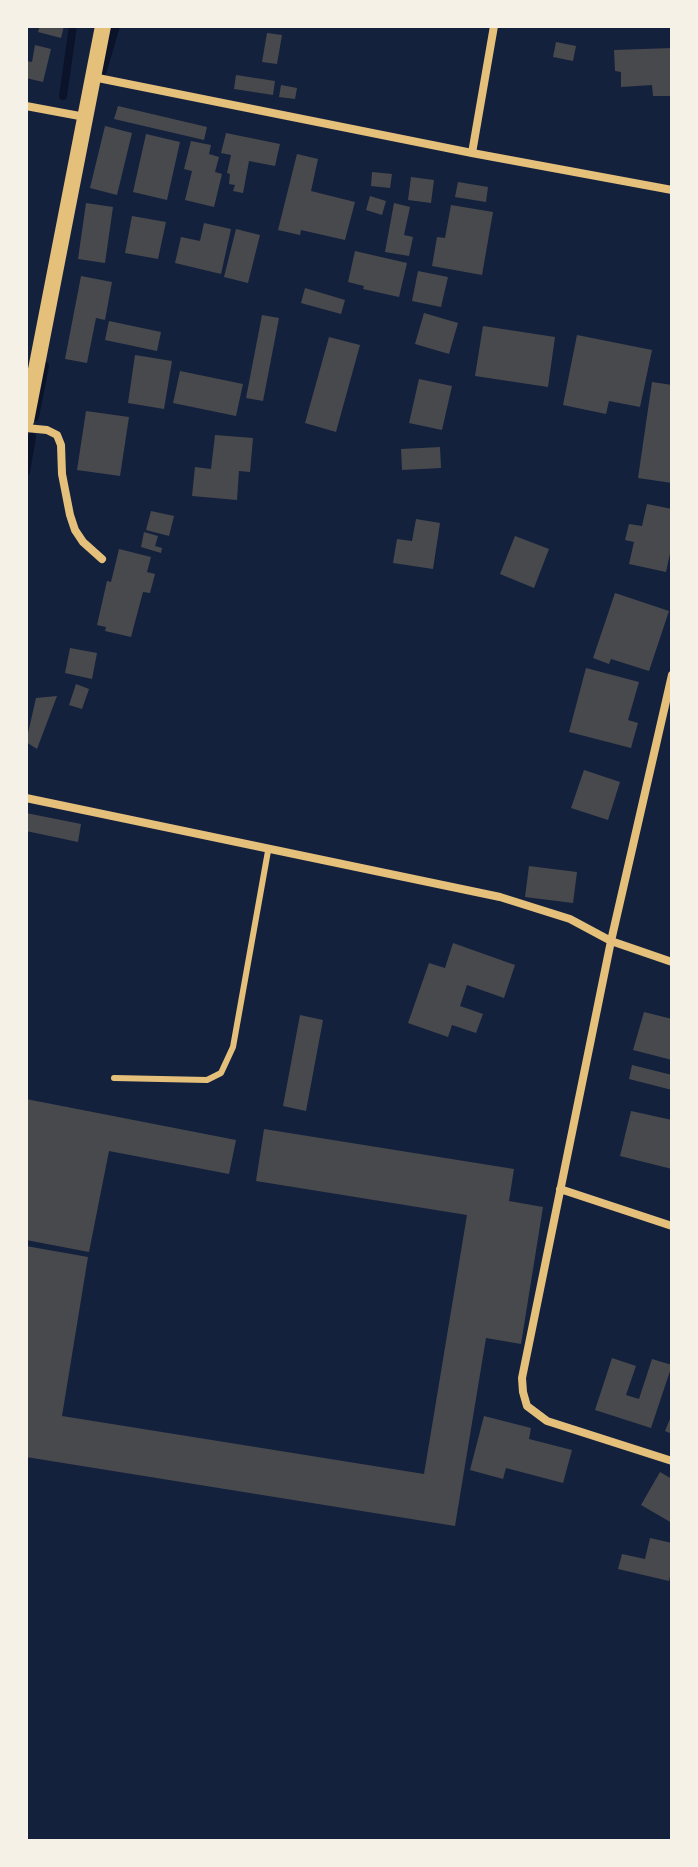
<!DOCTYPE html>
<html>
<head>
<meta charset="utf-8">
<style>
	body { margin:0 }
	#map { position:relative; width:698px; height:1867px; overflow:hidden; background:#14213d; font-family:"Titillium Web",sans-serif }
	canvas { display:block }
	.frame { position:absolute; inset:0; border:28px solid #f6f1e7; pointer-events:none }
</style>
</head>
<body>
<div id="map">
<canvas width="698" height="1867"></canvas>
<div class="frame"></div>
</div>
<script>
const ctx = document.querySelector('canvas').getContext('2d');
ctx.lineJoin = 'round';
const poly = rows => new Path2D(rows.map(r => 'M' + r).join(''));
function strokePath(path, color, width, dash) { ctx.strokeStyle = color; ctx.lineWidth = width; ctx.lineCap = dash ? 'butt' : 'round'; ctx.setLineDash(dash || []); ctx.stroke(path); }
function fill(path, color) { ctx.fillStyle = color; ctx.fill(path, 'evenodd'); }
strokePath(poly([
	[102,73,116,26],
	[63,96,73,26],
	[35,417,45,366],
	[26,472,32,437]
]), '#0b132b', 8);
fill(poly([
	[40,26,64,26,61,38,38,32],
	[267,33,282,35,277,64,262,62],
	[556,42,576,46,573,61,553,57],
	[35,45,51,49,43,82,26,78,26,61,32,62],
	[672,48,670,96,653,96,652,85,621,87,621,72,615,71,614,50],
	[236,75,275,81,273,95,234,89],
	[281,85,297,88,295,99,279,97],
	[118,106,207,127,204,140,114,119],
	[105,126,132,133,117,195,90,188],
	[226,133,280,144,275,166,249,161,243,193,233,191,235,185,229,184,230,174,227,173,231,155,221,153],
	[146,134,180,142,167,200,133,192],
	[191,141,211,145,209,154,219,157,215,172,222,174,214,207,185,200,192,171,184,169],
	[297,154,318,159,311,191,355,202,345,240,301,230,300,235,278,230],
	[372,172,392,174,390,188,371,186],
	[411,177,434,180,431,203,408,200],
	[458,182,488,187,486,202,455,197],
	[370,196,386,201,382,215,366,210],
	[86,203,113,207,105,263,78,259],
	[394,203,410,207,404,235,413,237,409,256,385,252],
	[451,205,493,212,482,275,432,266,437,237,445,238],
	[132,216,166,222,158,259,125,253],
	[204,223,231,229,221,274,175,263,181,237,200,241],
	[236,229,260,235,248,283,224,277],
	[355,251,407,263,399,297,363,289,364,286,348,282],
	[418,271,448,277,441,307,412,301],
	[81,276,112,282,105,320,96,318,87,363,65,359],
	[305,288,345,300,341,314,301,303],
	[424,313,458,323,449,354,415,344],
	[262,315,279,318,263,401,246,398],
	[109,321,161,332,157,351,105,340],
	[483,326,555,337,548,387,475,376],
	[577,335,652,350,640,407,609,401,606,414,563,405],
	[329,337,360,345,336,432,305,423],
	[135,355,172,361,164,409,128,403],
	[180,371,243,384,236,416,173,403],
	[419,379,452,386,442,430,409,423],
	[652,382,672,385,672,483,638,478],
	[86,411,129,417,120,476,77,470],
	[215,435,253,438,250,472,239,471,237,500,192,496,195,467,211,469],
	[440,447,441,468,402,470,401,449],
	[647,504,672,509,672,544,666,572,629,564,634,542,625,540,629,524,642,526],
	[151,511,174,516,169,536,146,530],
	[416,519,440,523,433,569,393,563,397,539,412,541],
	[144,532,158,536,155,546,162,548,161,553,141,547],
	[515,536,549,549,534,588,500,574],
	[119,549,151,557,147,572,155,574,150,593,143,592,131,637,105,631,106,627,97,625,107,581,111,582],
	[615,593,669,611,649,671,611,659,609,664,593,658],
	[70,648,97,653,92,679,65,673],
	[586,668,639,682,628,720,638,723,631,748,569,732],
	[76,684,89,689,82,709,69,705],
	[57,696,37,749,26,742,36,698],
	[584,770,620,782,608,820,571,808],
	[26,813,81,824,78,842,26,831],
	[529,866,577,872,573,903,525,897],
	[453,943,515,965,504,998,467,985,460,1006,483,1014,476,1033,452,1025,448,1037,408,1023,429,963,445,968],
	[644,1012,672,1019,672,1060,633,1050],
	[300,1015,323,1020,306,1111,283,1106],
	[632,1065,672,1075,672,1090,629,1079],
	[26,1099,236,1140,229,1174,109,1151,89,1252,26,1240],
	[631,1111,672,1120,672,1169,620,1156],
	[264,1129,514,1169,509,1201,543,1207,521,1344,486,1338,455,1526,26,1457,26,1246,88,1257,62,1416,424,1474,467,1215,256,1181],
	[612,1358,636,1366,626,1395,639,1399,652,1359,672,1365,651,1428,595,1410],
	[672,1414,672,1434,665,1431],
	[484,1416,531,1428,529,1439,572,1450,563,1483,506,1468,503,1479,470,1470],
	[660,1472,672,1479,672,1523,641,1505],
	[650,1538,672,1543,672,1567,669,1581,618,1569,622,1554,645,1559]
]), '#48494c');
strokePath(poly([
	[114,1078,207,1080,221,1073,233,1047,268,851]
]), '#e5c07b', 6);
strokePath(poly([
	[93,77,472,153,672,190],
	[26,106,85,117],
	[472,153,494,26],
	[26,428,47,430,57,435,61,445,62,474,70,515,75,530,83,542,102,559],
	[672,675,611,941,522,1378,523,1392,527,1406,547,1421,672,1461],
	[26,798,500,897,570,919,611,941,672,962],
	[560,1189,672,1226]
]), '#e5c07b', 8);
strokePath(poly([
	[26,421,103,26]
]), '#e5c07b', 16);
</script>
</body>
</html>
